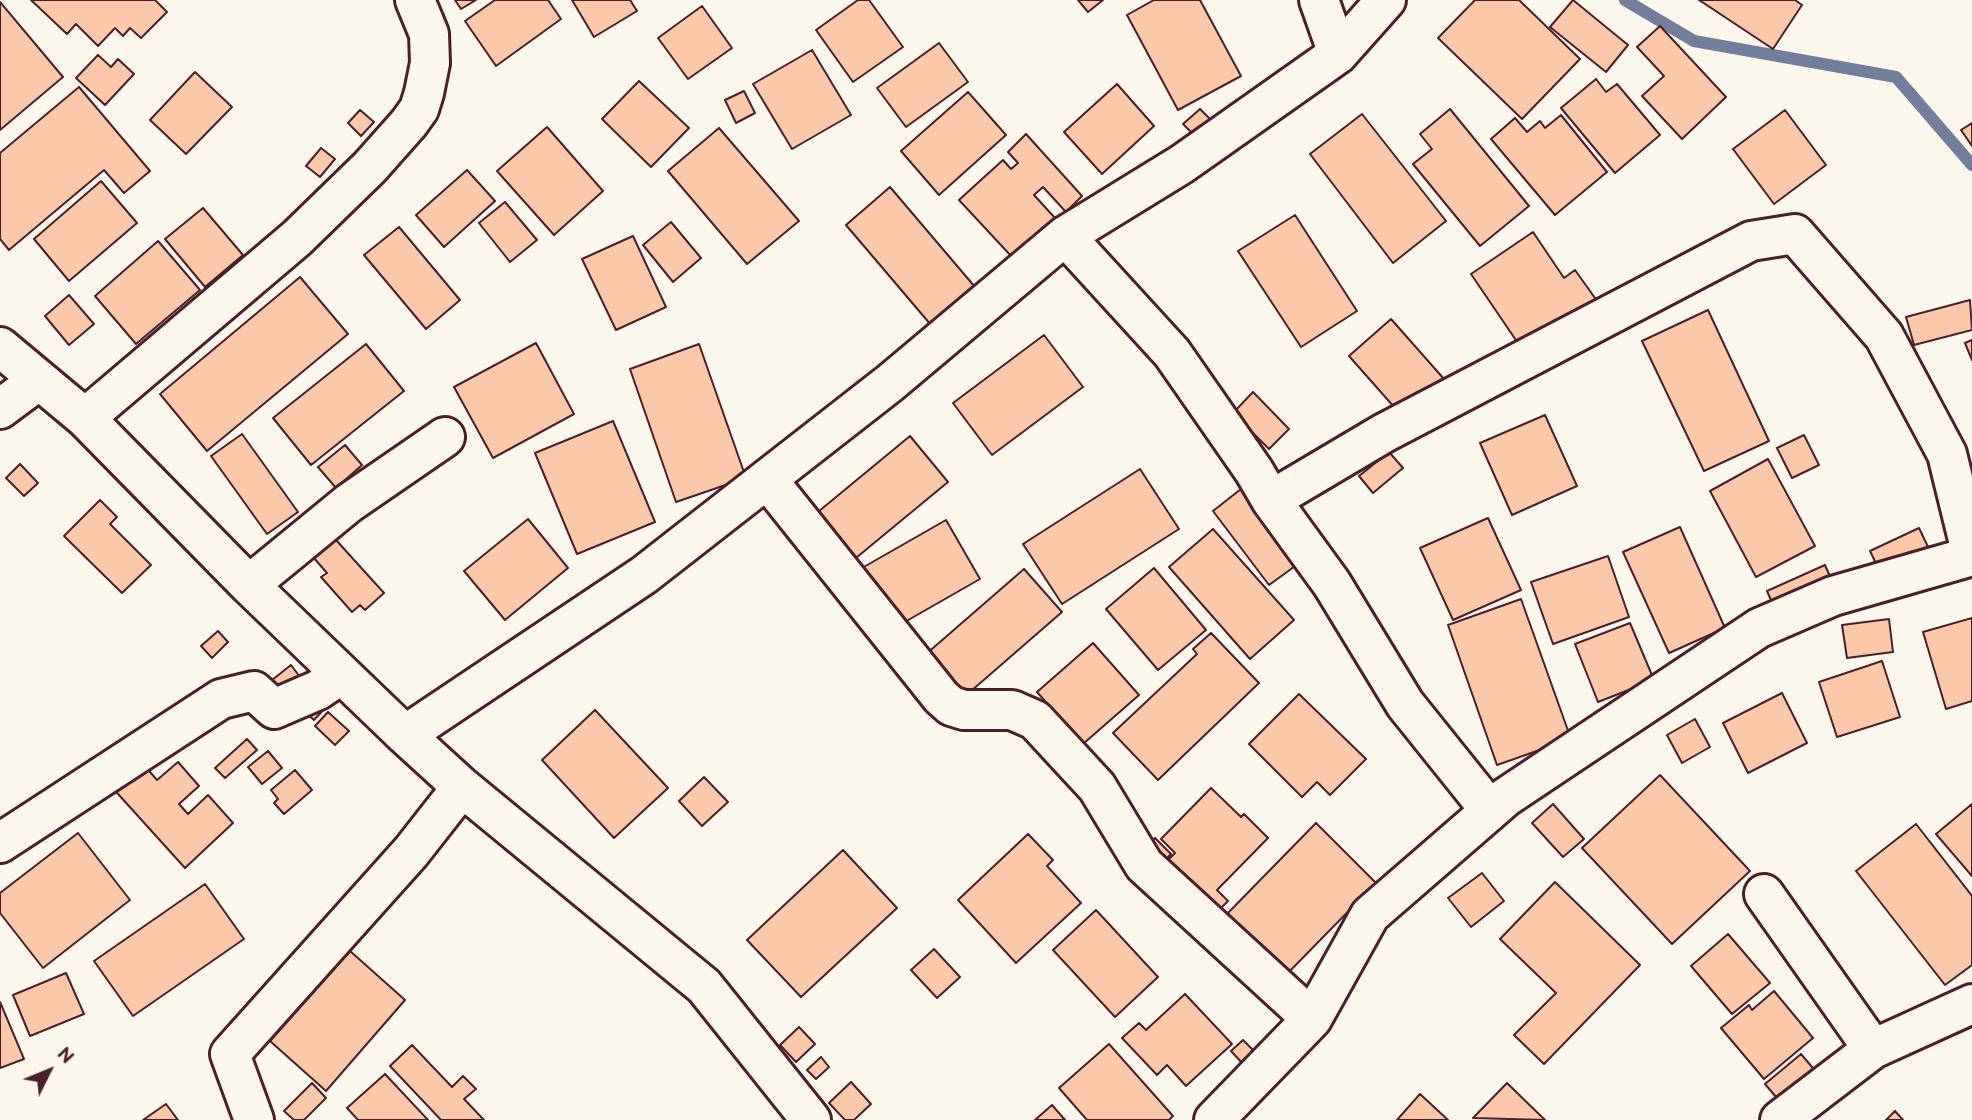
<!DOCTYPE html>
<html>
<head>
<meta charset="utf-8">
<style>
	body { margin:0 }
	#map { position:relative; width:1972px; height:1120px; overflow:hidden; background:#fbf7ec; font-family:"Balsamiq Sans",sans-serif }
	canvas { display:block }
	.north { position:absolute; left:14px; top:1036px; width:70px; height:70px; -webkit-text-stroke:5px #fbf7ec; paint-order:stroke; rotate:47deg; font-size:19px; font-weight:700; line-height:28px; text-align:center; color:#4a1f2b }
	.north::after { content:''; display:block; margin:auto; width:24px; height:32px; background:#4a1f2b; clip-path:polygon(50% 0,100% 100%,50% 72%,0 100%) }
</style>
</head>
<body>
<div id="map">
<canvas width="1972" height="1120"></canvas>
<div class="north">N</div>
</div>
<script>
const ctx = document.querySelector('canvas').getContext('2d');
ctx.lineJoin = 'round';
const poly = rows => new Path2D(rows.map(r => 'M' + r).join(''));
function strokePath(path, color, width, dash) { ctx.strokeStyle = color; ctx.lineWidth = width; ctx.lineCap = dash ? 'butt' : 'round'; ctx.setLineDash(dash || []); ctx.stroke(path); }
function fill(path, color) { ctx.fillStyle = color; ctx.fill(path, 'evenodd'); }
strokePath(poly([
	[1625,0,1694,41,1896,77,1972,165]
]), '#737e9d', 12);
const building = poly([
	[31,0,155,0,167,12,141,38,130,28,123,36,115,28,98,46,76,24,67,34,31,0],
	[455,0,476,0,461,9,455,0],
	[495,0,548,0,561,19,496,66,465,21,495,0],
	[572,0,630,0,637,11,594,37,572,0],
	[858,0,869,0,903,47,853,82,816,30,858,0],
	[1078,0,1103,0,1088,12,1078,0],
	[1154,0,1200,0,1241,76,1178,110,1127,15,1154,0],
	[1475,0,1519,0,1580,59,1522,119,1438,38,1475,0],
	[1573,0,1628,45,1606,72,1550,27,1573,0],
	[1699,0,1795,0,1802,5,1773,49,1699,0],
	[0,2,63,77,0,130,0,2],
	[702,6,732,48,688,79,658,38,702,6],
	[1660,26,1726,97,1682,139,1642,96,1664,76,1637,47,1660,26],
	[939,43,968,82,906,127,877,88,939,43],
	[812,50,851,115,792,149,753,84,812,50],
	[98,55,111,67,118,59,134,74,105,105,76,78,98,55],
	[195,72,232,107,186,154,150,120,195,72],
	[1596,79,1606,92,1617,84,1660,135,1615,173,1561,108,1596,79],
	[639,81,689,128,651,167,602,119,639,81],
	[1117,84,1154,126,1102,174,1064,132,1117,84],
	[79,87,150,171,124,193,104,170,9,250,0,239,0,153,79,87],
	[744,91,755,113,736,123,725,100,744,91],
	[968,92,1006,135,939,195,901,151,968,92],
	[1200,109,1215,124,1199,140,1183,124,1200,109],
	[1450,109,1529,206,1480,246,1413,164,1432,149,1420,134,1450,109],
	[360,110,374,122,361,136,348,123,360,110],
	[1785,110,1826,165,1774,204,1733,149,1785,110],
	[1362,114,1446,221,1393,263,1310,154,1362,114],
	[1561,115,1607,172,1555,215,1491,139,1515,118,1527,132,1540,121,1545,128,1561,115],
	[1972,123,1972,146,1961,130,1972,123],
	[547,127,603,191,554,235,497,171,547,127],
	[719,128,799,221,747,264,668,171,719,128],
	[1026,134,1082,196,1066,212,1043,187,1034,195,1055,218,1012,257,959,200,1003,160,1011,169,1018,163,1008,152,1026,134],
	[321,148,335,159,320,177,306,166,321,148],
	[467,170,495,201,444,247,416,215,467,170],
	[101,181,137,223,69,281,34,239,101,181],
	[890,187,975,287,931,325,846,225,890,187],
	[505,202,537,240,510,262,479,223,505,202],
	[203,208,243,255,205,287,165,239,203,208],
	[1295,215,1357,311,1301,347,1238,251,1295,215],
	[671,222,701,258,673,282,643,245,671,222],
	[399,227,460,300,426,329,364,255,399,227],
	[1533,232,1564,278,1575,270,1600,305,1526,355,1471,274,1533,232],
	[633,236,666,307,616,330,582,259,633,236],
	[158,241,200,290,136,344,95,296,158,241],
	[300,277,348,334,207,451,160,394,300,277],
	[69,295,94,324,69,345,45,316,69,295],
	[1970,300,1972,330,1914,345,1906,317,1970,300],
	[1708,310,1769,441,1704,471,1642,341,1708,310],
	[1391,319,1444,379,1402,416,1349,356,1391,319],
	[1044,335,1083,387,992,455,953,403,1044,335],
	[1972,340,1972,360,1965,343,1972,340],
	[536,343,574,414,493,458,454,387,536,343],
	[366,344,404,391,311,465,273,418,366,344],
	[699,344,746,478,676,502,630,369,699,344],
	[1253,392,1289,429,1269,449,1233,413,1253,392],
	[1545,415,1577,486,1512,515,1480,443,1545,415],
	[613,421,655,522,577,554,535,453,613,421],
	[242,434,298,512,267,534,211,456,242,434],
	[1804,435,1819,465,1792,478,1777,448,1804,435],
	[910,436,948,482,845,567,807,521,910,436],
	[345,445,362,465,336,488,318,467,345,445],
	[1389,452,1403,468,1373,493,1359,476,1389,452],
	[1768,459,1815,546,1756,577,1710,491,1768,459],
	[20,464,38,483,24,496,6,478,20,464],
	[1140,469,1179,529,1062,604,1023,544,1140,469],
	[1241,489,1298,564,1269,585,1213,511,1241,489],
	[100,500,117,517,110,524,151,565,122,593,64,536,100,500],
	[1488,518,1521,590,1453,620,1420,548,1488,518],
	[528,519,568,568,505,620,464,571,528,519],
	[946,520,980,579,896,627,862,568,946,520],
	[1680,527,1725,628,1669,653,1623,552,1680,527],
	[1919,528,1931,553,1882,576,1870,551,1919,528],
	[1213,529,1294,620,1250,659,1169,567,1213,529],
	[327,530,384,593,365,610,360,605,352,612,321,577,327,573,306,549,327,530],
	[1608,556,1629,617,1553,644,1531,582,1608,556],
	[1825,565,1836,590,1778,616,1767,591,1825,565],
	[1154,568,1206,630,1158,670,1106,609,1154,568],
	[1024,569,1062,612,963,698,925,655,1024,569],
	[1521,599,1571,739,1497,765,1448,625,1521,599],
	[1972,618,1972,701,1946,709,1923,632,1972,618],
	[1889,619,1893,652,1847,658,1842,625,1889,619],
	[1630,623,1654,680,1598,702,1575,644,1630,623],
	[218,631,228,642,212,658,201,646,218,631],
	[1211,633,1259,683,1158,780,1113,733,1197,654,1193,649,1211,633],
	[1093,643,1139,695,1083,744,1037,692,1093,643],
	[1882,661,1900,717,1837,737,1819,682,1882,661],
	[291,665,300,677,287,699,272,680,291,665],
	[1782,693,1807,743,1748,773,1723,723,1782,693],
	[1299,694,1366,759,1330,795,1317,782,1302,797,1249,744,1299,694],
	[314,698,325,708,314,720,303,710,314,698],
	[595,710,668,788,614,838,542,760,595,710],
	[328,712,349,731,335,745,315,726,328,712],
	[1695,719,1710,747,1682,763,1667,735,1695,719],
	[247,739,257,750,225,778,215,768,247,739],
	[268,751,282,768,262,784,248,767,268,751],
	[178,762,199,786,179,804,188,814,208,795,233,823,185,868,109,784,144,765,157,780,178,762],
	[295,770,312,790,284,814,274,803,278,799,271,790,295,770],
	[1660,775,1750,871,1672,944,1582,848,1660,775],
	[704,777,728,802,702,826,679,801,704,777],
	[1211,788,1241,817,1244,814,1268,838,1217,890,1228,901,1214,915,1163,865,1175,853,1161,839,1211,788],
	[1553,804,1584,839,1563,857,1532,823,1553,804],
	[1972,804,1972,876,1936,834,1972,804],
	[1316,823,1376,883,1284,977,1224,917,1316,823],
	[1916,824,1972,896,1972,965,1945,985,1856,871,1916,824],
	[78,833,130,900,43,968,0,913,0,893,78,833],
	[1028,834,1053,860,1047,866,1081,903,1016,963,958,900,1028,834],
	[1155,838,1171,854,1155,871,1139,855,1155,838],
	[843,850,897,908,801,997,747,940,843,850],
	[1482,873,1504,901,1471,927,1448,898,1482,873],
	[1555,882,1640,965,1544,1064,1514,1035,1556,993,1500,939,1555,882],
	[205,884,244,939,133,1016,94,961,205,884],
	[1096,910,1158,977,1115,1017,1053,950,1096,910],
	[1728,934,1770,983,1732,1014,1691,966,1728,934],
	[934,949,960,977,937,998,911,970,934,949],
	[350,951,405,1000,326,1091,270,1041,350,951],
	[66,973,84,1014,30,1036,13,995,66,973],
	[1774,991,1813,1038,1764,1079,1721,1028,1749,1005,1752,1010,1774,991],
	[1185,994,1232,1044,1186,1086,1167,1065,1157,1075,1122,1038,1139,1023,1146,1030,1185,994],
	[0,1002,24,1059,0,1068,0,1002],
	[799,1027,815,1044,796,1062,780,1045,799,1027],
	[1243,1040,1257,1054,1244,1065,1231,1051,1243,1040],
	[1109,1044,1173,1116,1169,1120,1087,1120,1059,1088,1109,1044],
	[412,1045,452,1087,463,1076,476,1089,464,1099,484,1120,441,1120,390,1066,412,1045],
	[1801,1054,1823,1080,1787,1110,1765,1084,1801,1054],
	[821,1057,829,1067,816,1079,807,1070,821,1057],
	[385,1074,428,1120,358,1120,347,1108,385,1074],
	[851,1082,871,1104,854,1120,845,1120,829,1103,851,1082],
	[312,1083,326,1098,304,1120,294,1120,284,1111,312,1083],
	[1507,1083,1545,1120,1473,1118,1507,1083],
	[1420,1094,1448,1120,1397,1120,1420,1094],
	[166,1104,178,1120,143,1120,166,1104],
	[1052,1105,1065,1120,1035,1120,1052,1105],
	[1895,1111,1903,1120,1886,1120,1895,1111]
]);
fill(building, '#fbc9aa');
strokePath(building, '#4a1f2b', 2);
const minor = poly([
	[1319,0,1338,54],
	[1065,236,1172,353,1254,471,1271,500,1332,584,1405,704,1490,810],
	[0,347,85,418,249,585,405,735,462,787,704,986,811,1120],
	[0,409,39,380],
	[85,418,297,238,370,167,409,123,419,109,424,93,430,63,429,34,415,0],
	[767,479,941,697,951,706,964,710,1012,710,1035,720,1097,787,1144,865,1312,1019],
	[1271,500,1384,433,1751,241,1795,234,1884,336,1947,454,1972,556],
	[249,585,349,503,445,437],
	[405,735,644,575,890,383,1065,236,1182,164,1338,54,1386,0],
	[0,843,221,699,254,691,274,709,318,690,340,675],
	[1764,894,1873,1049],
	[254,1120,230,1054,411,852,462,787],
	[1214,1120,1312,1019,1370,915,1506,797,1759,628,1833,596,1972,556],
	[1780,1120,1873,1049,1972,1004]
]);
strokePath(minor, '#4a1f2b', 44);
strokePath(minor, '#fbf7ec', 38);
</script>
</body>
</html>
